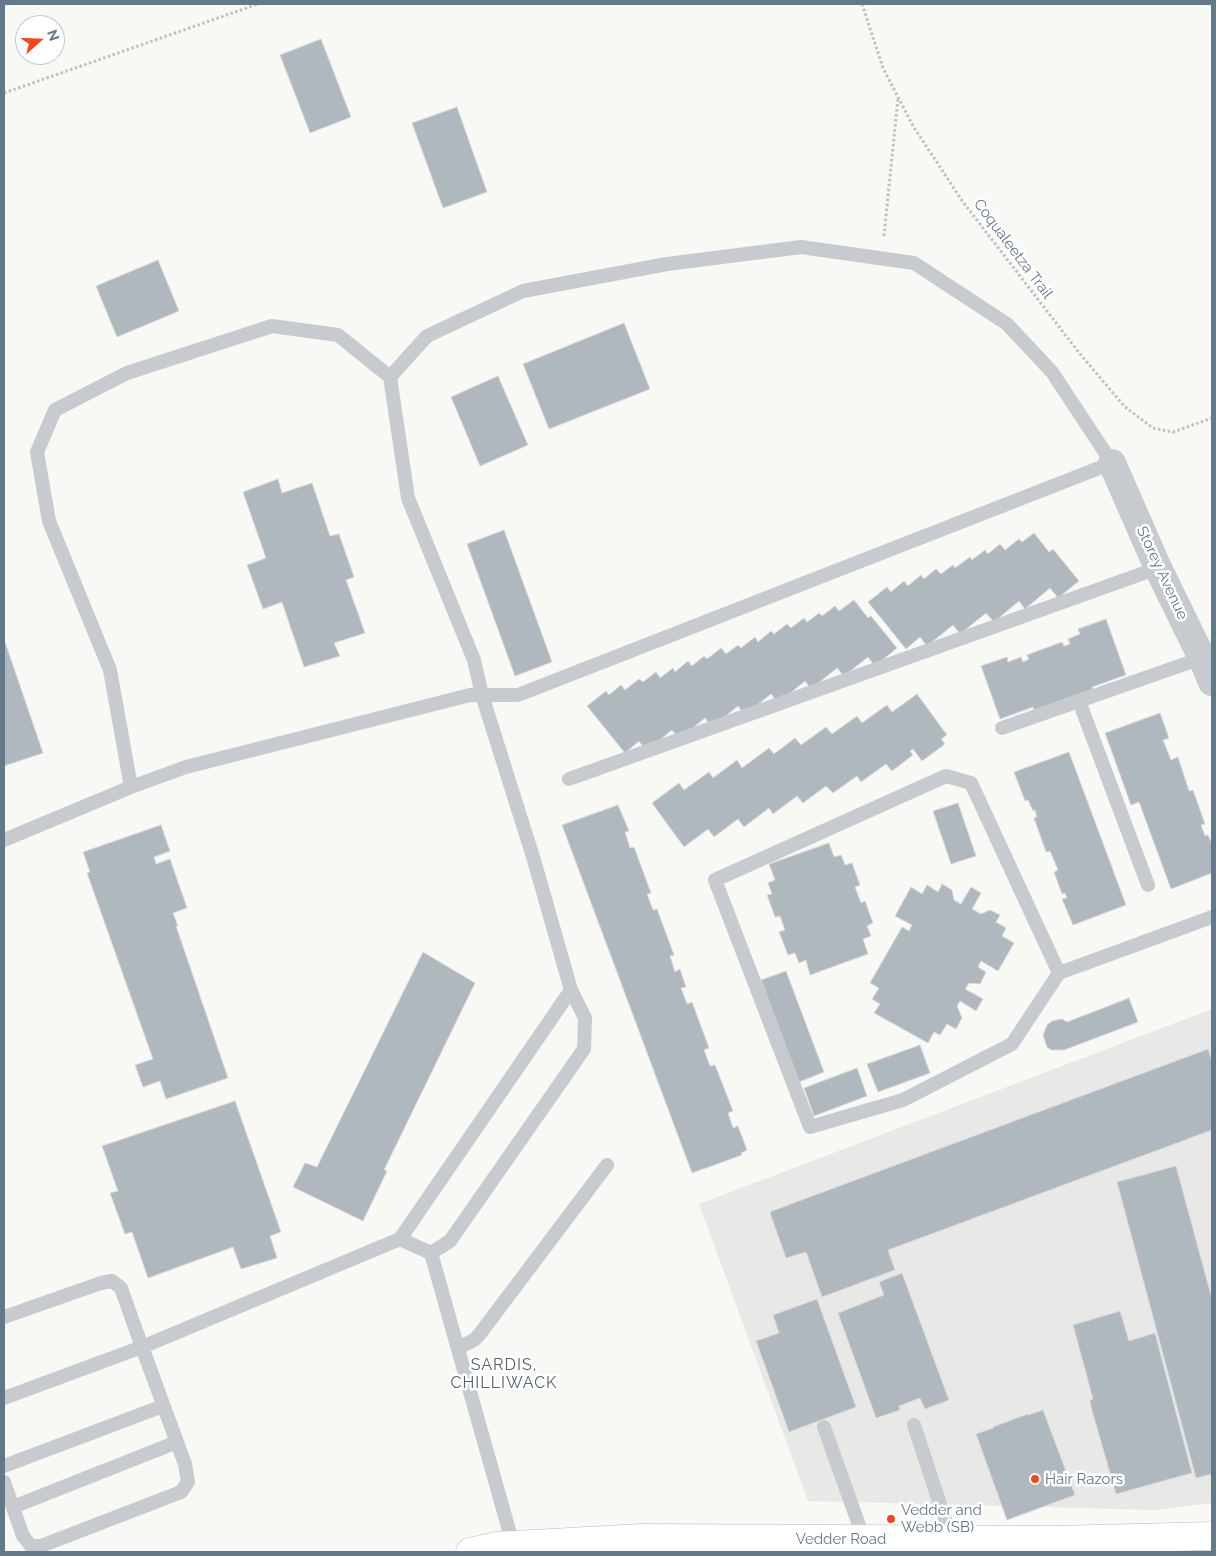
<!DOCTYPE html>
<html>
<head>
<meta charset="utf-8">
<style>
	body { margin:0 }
	#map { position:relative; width:1216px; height:1556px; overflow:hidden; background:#f8f8f4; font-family:Raleway,sans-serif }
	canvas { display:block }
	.frame { position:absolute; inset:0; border:5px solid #637889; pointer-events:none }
	.north { position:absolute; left:15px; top:15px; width:50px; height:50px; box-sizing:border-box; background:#fff; border:1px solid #c1c9d0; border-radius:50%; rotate:70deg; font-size:14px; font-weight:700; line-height:20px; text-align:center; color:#637889 }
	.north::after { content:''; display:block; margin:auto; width:18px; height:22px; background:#f64816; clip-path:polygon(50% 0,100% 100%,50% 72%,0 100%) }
</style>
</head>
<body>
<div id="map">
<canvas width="1216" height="1556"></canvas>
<div class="frame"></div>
<div class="north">N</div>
</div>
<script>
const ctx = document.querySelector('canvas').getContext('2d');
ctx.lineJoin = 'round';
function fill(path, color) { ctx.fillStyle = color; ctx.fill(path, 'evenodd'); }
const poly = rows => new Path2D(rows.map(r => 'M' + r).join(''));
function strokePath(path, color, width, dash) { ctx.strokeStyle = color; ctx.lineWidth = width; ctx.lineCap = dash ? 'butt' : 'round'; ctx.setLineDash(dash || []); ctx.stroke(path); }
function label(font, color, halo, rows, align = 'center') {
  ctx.font = font + ' Raleway,sans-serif'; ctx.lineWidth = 5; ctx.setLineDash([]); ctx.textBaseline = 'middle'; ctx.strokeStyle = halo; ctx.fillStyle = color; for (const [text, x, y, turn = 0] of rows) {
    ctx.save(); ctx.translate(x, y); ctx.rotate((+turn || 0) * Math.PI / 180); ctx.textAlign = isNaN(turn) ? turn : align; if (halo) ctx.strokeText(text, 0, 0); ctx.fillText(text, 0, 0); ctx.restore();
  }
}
fill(poly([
	[1212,1009,1212,1503,1155,1510,808,1501,699,1204]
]), '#e8e9e7');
const building = poly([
	[321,39,351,117,310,133,280,55,321,39],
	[457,107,487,192,443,208,412,123,457,107],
	[158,260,179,311,117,337,96,286,158,260],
	[624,323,650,389,549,429,523,364,624,323],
	[498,376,528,445,480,466,451,397,498,376],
	[278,479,282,493,312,483,330,536,339,534,354,577,346,580,365,633,334,643,340,656,304,667,282,602,263,609,247,565,266,558,243,492,278,479],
	[504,530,552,662,515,676,467,544,504,530],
	[1034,533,1049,552,1053,549,1079,581,1058,598,1050,588,1025,609,1019,601,994,622,986,613,960,634,953,625,927,646,920,637,906,649,868,602,887,587,891,592,904,581,908,586,921,575,924,579,936,569,941,574,953,565,955,568,970,557,972,560,985,550,988,554,1000,544,1005,550,1019,539,1022,542,1034,533],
	[854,600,868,618,871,616,897,648,875,666,868,657,844,676,837,668,811,689,805,681,778,703,771,694,745,715,738,706,712,727,705,718,679,739,672,730,646,751,639,741,625,753,587,706,606,691,609,695,621,685,625,690,639,679,643,682,656,672,660,678,673,668,675,672,688,661,692,666,704,656,707,659,721,648,726,654,738,645,741,648,755,637,758,642,771,631,774,634,787,624,791,628,804,618,807,622,819,613,822,616,835,606,839,611,854,600],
	[1106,619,1126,675,1092,687,1093,689,1034,710,1033,707,1000,719,981,666,1007,657,1008,662,1021,657,1023,662,1029,659,1027,655,1062,642,1064,646,1070,644,1068,639,1080,634,1078,629,1106,619],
	[4,639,43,753,4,766,4,639],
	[917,694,947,735,941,739,945,744,922,761,913,749,910,751,913,755,892,771,886,764,861,782,857,776,833,793,826,786,803,803,797,796,773,814,769,808,744,827,738,819,714,837,708,829,684,847,652,803,679,783,684,790,709,772,713,778,737,760,742,768,769,748,774,754,795,738,801,745,826,727,832,734,857,716,862,723,887,705,892,712,917,694],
	[1160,713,1169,738,1163,740,1171,760,1178,757,1189,791,1193,790,1205,824,1201,825,1205,836,1208,835,1211,842,1212,842,1212,873,1171,889,1139,802,1131,805,1105,733,1160,713],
	[1069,752,1126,905,1073,925,1062,899,1067,898,1065,893,1062,894,1054,872,1058,870,1050,851,1046,852,1034,818,1037,817,1035,810,1033,811,1028,800,1025,801,1014,772,1069,752],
	[958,803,976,856,951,864,933,811,958,803],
	[618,805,629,831,625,832,630,848,634,847,651,893,647,894,653,910,657,909,674,955,670,956,675,972,680,969,686,987,681,988,687,1004,692,1002,709,1048,704,1050,710,1066,715,1065,733,1111,728,1113,733,1128,738,1126,747,1150,741,1153,742,1155,692,1173,562,825,618,805],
	[161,825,170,851,154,857,156,864,170,859,187,908,173,913,178,926,176,926,228,1078,166,1099,160,1081,143,1087,135,1065,153,1059,87,873,90,872,83,852,161,825],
	[829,843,834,857,841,855,845,865,852,863,860,885,855,887,861,903,865,901,873,923,867,926,871,936,863,939,868,954,810,975,806,960,799,963,795,953,788,955,779,932,785,930,780,916,775,917,767,895,772,894,768,883,775,880,769,864,829,843],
	[942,884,952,890,954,900,961,904,971,887,981,893,972,909,981,914,990,910,1000,915,996,922,1006,928,1002,936,1014,943,998,971,981,961,978,967,986,972,980,984,969,983,965,989,983,999,976,1011,960,1001,957,1006,962,1018,956,1029,947,1024,940,1035,934,1032,928,1043,874,1013,880,1004,872,999,879,988,870,983,902,927,909,931,912,925,895,916,911,887,922,894,927,885,938,892,942,884],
	[423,952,475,983,384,1170,387,1171,363,1221,293,1187,305,1163,317,1167,423,952],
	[786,971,824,1072,799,1082,761,980,786,971],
	[1129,998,1138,1022,1064,1050,1051,1050,1047,1047,1043,1035,1047,1025,1052,1021,1062,1019,1067,1022,1129,998],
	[920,1045,930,1073,878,1092,867,1064,920,1045],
	[1208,1049,1212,1061,1212,1079,1211,1079,1212,1083,1212,1130,888,1250,895,1270,822,1297,806,1252,786,1258,770,1213,772,1211,1208,1049],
	[857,1068,867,1096,814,1116,804,1088,857,1068],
	[235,1101,281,1232,270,1236,277,1258,241,1269,233,1247,148,1278,132,1232,125,1234,110,1193,118,1191,102,1146,235,1101],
	[1176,1166,1212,1299,1212,1474,1196,1478,1117,1182,1176,1166],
	[902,1273,949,1400,925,1409,920,1398,899,1406,900,1410,876,1418,838,1313,884,1295,879,1282,902,1273],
	[817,1299,856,1407,789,1432,756,1341,779,1333,773,1315,817,1299],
	[1120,1311,1129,1341,1155,1333,1192,1473,1116,1494,1091,1407,1090,1400,1093,1399,1073,1325,1120,1311],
	[1043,1410,1075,1495,1007,1520,976,1434,993,1428,993,1427,1028,1414,1028,1415,1043,1410]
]);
fill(building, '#aeb8be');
strokePath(building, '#d9d9d7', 1);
const secondary = poly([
	[470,1552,497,1546,642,1538,1056,1540,1212,1536]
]);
strokePath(secondary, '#b6bdc2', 29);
strokePath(poly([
	[862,4,883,68,913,126,963,202,1080,354,1125,407,1153,428,1173,432,1212,418],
	[4,93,258,4],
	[884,236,898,98]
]), '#bec1c3', 3, [2.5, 2.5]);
strokePath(poly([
	[1079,701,1148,885],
	[1002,728,1202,658],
	[569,779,1158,568],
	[131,787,110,670,49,521,37,452,55,410,127,373,272,326,338,335,390,377],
	[4,840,131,787,186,767,470,695,518,695,1112,463,1052,372,1007,324,914,263,801,247,667,264,523,291,427,336,390,377,408,498,474,660,482,695,534,860,571,990,400,1239,142,1347,185,1464,188,1482,181,1492,41,1546,31,1546,23,1536,4,1482],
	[1059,973,971,783,946,776,715,880,810,1127,903,1100,1012,1044,1059,973,1212,917],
	[400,1239,431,1253,450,1241,584,1049,585,1018,571,990],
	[431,1253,514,1548],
	[4,1317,101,1283,112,1281,121,1288,142,1347,4,1398],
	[458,1348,474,1340,479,1335,607,1165],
	[914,1425,953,1544],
	[824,1427,864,1539],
	[4,1466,163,1406],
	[13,1507,177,1442]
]), '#c7cbcf', 14);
strokePath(poly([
	[1112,463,1158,568,1202,658,1212,682]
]), '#c7cbcf', 28);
strokePath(secondary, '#fff', 28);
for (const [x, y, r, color] of [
	[1035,1479,5,"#f64816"],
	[891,1519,5,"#f64816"]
]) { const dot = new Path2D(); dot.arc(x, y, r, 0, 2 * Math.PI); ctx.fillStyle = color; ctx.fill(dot); strokePath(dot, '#fff', 2); }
label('15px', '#637889', '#fff', [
	["Coqualeetza Trail",1013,249,53],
	["Storey Avenue",1162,573,65],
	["Vedder Road",841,1539]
]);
label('15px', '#637889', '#fff', [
	["Hair Razors",1045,1479],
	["Vedder and",901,1510],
	["Webb (SB)",901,1527]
], 'left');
ctx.letterSpacing = '1px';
label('16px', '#52616d', '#fff', [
	["SARDIS,",504,1365],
	["CHILLIWACK",504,1383]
]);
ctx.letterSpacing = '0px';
</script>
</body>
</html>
